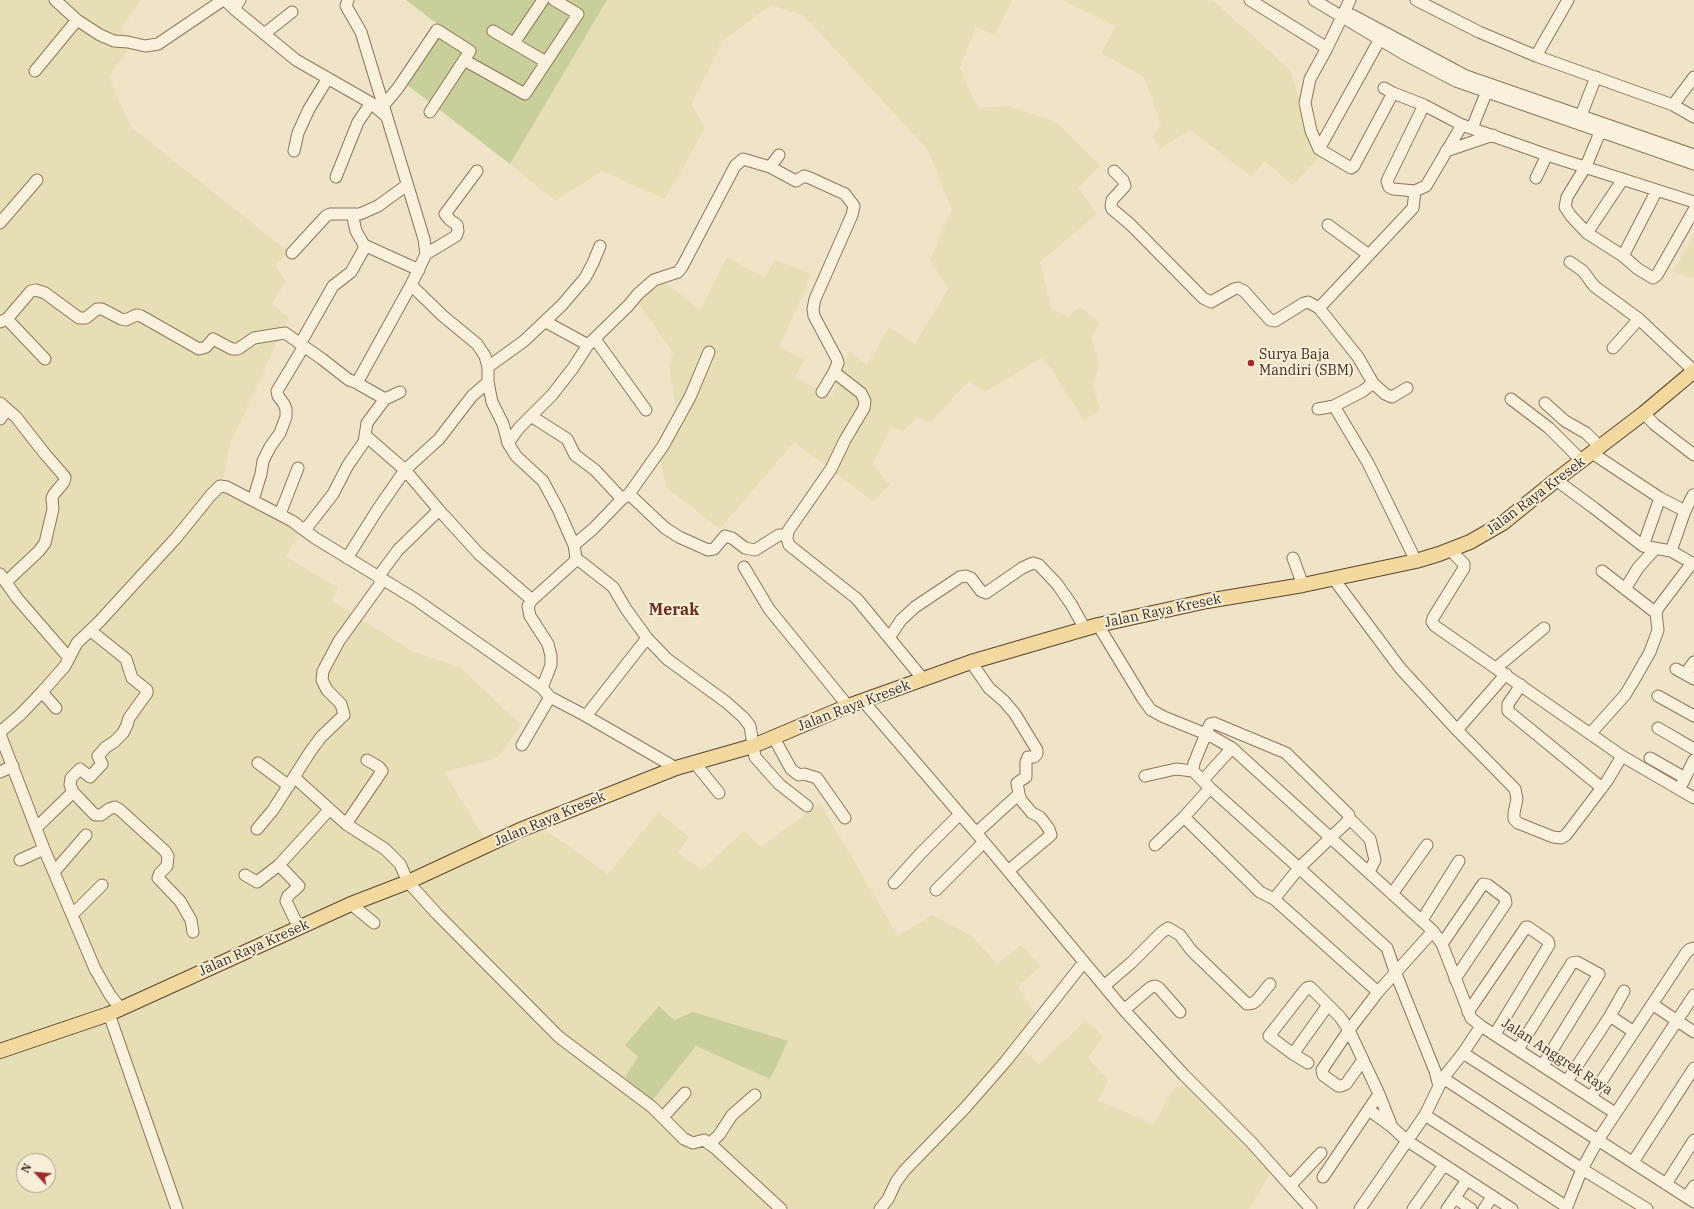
<!DOCTYPE html>
<html>
<head>
<meta charset="utf-8">
<style>
	body { margin:0 }
	#map { position:relative; width:1694px; height:1209px; overflow:hidden; background:#f0e4c8; font-family:"IBM Plex Serif",serif }
	canvas { display:block }
	.north { position:absolute; left:16px; top:1153px; width:40px; height:40px; box-sizing:border-box; background:#f7eed8; border:1px solid #ada18e; border-radius:50%; rotate:296deg; font-size:11px; font-weight:700; line-height:16px; text-align:center; color:#3d2e20 }
	.north::after { content:''; display:block; margin:auto; width:14px; height:18px; background:#9e2a2b; clip-path:polygon(50% 0,100% 100%,50% 72%,0 100%) }
</style>
</head>
<body>
<div id="map">
<canvas width="1694" height="1209"></canvas>
<div class="north">N</div>
</div>
<script>
const ctx = document.querySelector('canvas').getContext('2d');
ctx.lineJoin = 'round';
function fill(path, color) { ctx.fillStyle = color; ctx.fill(path, 'evenodd'); }
const poly = rows => new Path2D(rows.map(r => 'M' + r).join(''));
function strokePath(path, color, width, dash) { ctx.strokeStyle = color; ctx.lineWidth = width; ctx.lineCap = dash ? 'butt' : 'round'; ctx.setLineDash(dash || []); ctx.stroke(path); }
function label(font, color, halo, rows, align = 'center') {
  ctx.font = font + ' "IBM Plex Serif",serif'; ctx.lineWidth = 4; ctx.setLineDash([]); ctx.textBaseline = 'middle'; ctx.strokeStyle = halo; ctx.fillStyle = color; for (const [text, x, y, turn = 0] of rows) {
    ctx.save(); ctx.translate(x, y); ctx.rotate((+turn || 0) * Math.PI / 180); ctx.textAlign = isNaN(turn) ? turn : align; if (halo) ctx.strokeText(text, 0, 0); ctx.fillText(text, 0, 0); ctx.restore();
  }
}
fill(poly([
	[0,0,141,0,122,27,129,48,109,77,131,127,289,252,275,265,286,281,272,304,289,318,231,441,222,485,275,503,305,524,286,557,338,588,332,601,412,651,460,667,521,725,498,758,444,772,493,852,544,829,608,874,658,812,689,837,678,853,702,870,744,831,761,847,820,803,898,936,932,915,973,937,997,964,1021,945,1041,966,1018,986,1039,1022,1020,1046,1039,1065,1085,1020,1103,1036,1088,1058,1109,1081,1098,1101,1154,1124,1175,1087,1195,1085,1272,1170,1249,1209,0,1209],
	[24,1161,48,1161,48,1185,24,1185],
	[607,0,1012,0,995,35,976,27,960,68,978,108,1010,106,1056,122,1100,166,1078,188,1097,214,1040,262,1052,310,1068,317,1080,307,1100,323,1091,338,1099,364,1093,386,1100,410,1084,420,1043,357,985,392,969,381,930,423,918,417,904,431,891,428,873,464,890,485,874,502,794,442,720,529,667,488,660,461,678,423,669,365,673,353,637,301,654,275,700,309,727,257,765,278,774,260,812,274,779,347,804,360,795,378,833,396,849,351,867,365,889,327,915,344,948,289,930,259,952,210,928,150,804,16,771,5,722,41,691,104,705,128,665,199,602,171,555,201,510,164],
	[1062,0,1213,0,1290,70,1319,157,1293,185,1264,161,1252,177,1190,130,1161,148,1153,137,1161,124,1144,77,1101,53,1116,26],
	[1694,235,1694,278,1673,272]
]), '#e6deb5');
fill(poly([
	[406,0,607,0,510,164,406,84,436,23],
	[659,1006,674,1020,693,1012,788,1041,770,1079,696,1046,651,1102,625,1077,638,1057,625,1045]
]), '#c9cf9b');
const minor = poly([
	[55,0,77,20,100,35,114,41,128,42,145,46,158,44,223,0],
	[225,0,234,9,296,60,371,103,386,116],
	[1250,0,1327,48],
	[1314,0,1404,54,1456,81,1694,164],
	[1350,0,1327,48,1310,79,1305,103,1311,131,1319,149,1351,168,1354,166,1393,93],
	[1416,0,1479,32,1536,56,1673,105],
	[234,9,240,0],
	[1352,15,1466,76,1694,155],
	[493,31,546,62],
	[264,34,292,12],
	[514,43,543,0],
	[1536,56,1568,0],
	[464,60,525,94,578,14,554,0],
	[35,71,77,20],
	[1694,77,1673,105,1694,117],
	[1384,88,1393,93,1424,105,1462,125,1547,155,1694,202],
	[1424,105,1387,181,1389,187,1393,189,1415,191,1426,186,1462,125],
	[383,106,398,88,437,30,470,51,430,112],
	[1578,123,1596,77],
	[1603,125,1586,166,1567,197,1565,207,1571,216,1587,233,1623,256,1638,269,1653,278,1657,275,1694,210],
	[1472,128,1489,86],
	[1319,149,1380,39],
	[294,151,298,133,309,109,328,78],
	[1446,151,1493,135],
	[770,167,779,155],
	[1114,171,1123,180,1125,186,1112,200,1111,206,1112,209,1130,224,1203,298,1211,302,1234,289,1238,288,1244,291,1270,320,1275,321,1304,303,1308,302,1319,308,1358,357,1373,383,1363,391,1334,406,1368,463,1416,561],
	[336,177,358,122,371,103],
	[1536,178,1547,155],
	[0,223,37,180],
	[1328,225,1369,255],
	[1587,233,1623,179],
	[364,245,419,270],
	[292,253,326,216,330,214,360,214,378,206,407,185],
	[426,254,456,236,458,231,457,225,450,220,445,214,477,171],
	[1623,256,1657,190],
	[1570,262,1583,271,1594,286,1639,319,1694,371],
	[411,285,443,316,477,344,485,356,488,367,488,382,492,402,503,424,508,443,516,456,543,481,558,509,574,545,576,558,574,562,532,600,528,606,530,616,548,644,551,656,551,665,542,688],
	[1319,308,1413,208,1415,191],
	[7,319,45,359],
	[0,322,7,319,31,291,36,290,45,293,79,318,86,318,97,309,102,309,121,319,126,320,136,315,141,316,199,349,206,347,213,339,232,349,238,349,254,338,285,333,322,359,349,380,355,382,358,381,411,285,426,254,424,239,361,32,346,6,348,0],
	[546,322,588,345],
	[595,339,646,410],
	[300,344,333,286,351,272,364,249,364,245,356,231,352,214],
	[1613,348,1639,319],
	[488,367,524,341,562,305,585,278,593,263,600,246],
	[834,372,861,393,865,401,864,408,845,440,831,469,788,531,787,538,789,545,857,599,923,679],
	[355,382,385,399],
	[1373,383,1385,394,1392,397,1407,388],
	[1511,399,1549,428,1582,461],
	[0,403,16,417,45,454,65,477,64,482,54,494,52,498,53,509,45,543,39,551,6,582],
	[1545,403,1565,421,1586,433,1600,447],
	[1318,409,1334,406],
	[1644,413,1654,424,1694,455],
	[531,416,567,439,575,455,595,470,622,499],
	[0,419,7,410],
	[366,436,405,470,439,510,479,554,532,600],
	[508,443,519,428,552,395,573,368,588,345,628,306,638,294,654,280,678,272,682,267,735,166,743,159,770,167,796,181,804,176,810,178,845,194,854,206,852,215,815,299,813,309,814,316,837,359,838,363,834,372,822,392],
	[1592,453,1660,498,1685,511],
	[1556,480,1594,508,1643,546,1671,551,1692,563,1658,608,1656,613,1658,630,1650,652,1634,680,1625,695,1590,734],
	[629,494,665,528,679,537,708,550,714,549,725,536,732,538,745,548,755,550,779,535,787,535],
	[253,500,261,474,263,461,270,447,280,433,286,417,286,409,284,404,278,396,277,391,304,346],
	[280,514,298,468],
	[305,530,333,494,348,465,364,442,367,423,385,399,400,392],
	[574,545,593,529,622,499,629,494,663,446,690,397,709,352],
	[1643,546,1660,498],
	[1450,550,1464,564,1464,568,1433,618,1432,622,1435,626,1622,756,1694,798],
	[1671,551,1685,511,1693,495],
	[347,558,378,509,405,470,439,439,472,396,488,382],
	[576,558,613,587,626,609,647,638,667,659,726,702,743,717,750,726,755,757,779,784,807,806],
	[1293,558,1303,585],
	[744,567,769,609,848,706],
	[1602,571,1656,613],
	[0,574,17,598,69,658],
	[378,577,398,550,439,510],
	[1333,578,1400,668,1457,730,1515,789,1517,799,1514,813,1514,819,1518,823,1553,837,1561,838,1566,835,1607,781,1622,756],
	[1625,589,1638,568,1655,549],
	[1098,625,1143,699,1151,710,1164,717,1211,736,1232,748,1433,931,1442,944,1471,1018,1481,1026,1615,1113],
	[889,638,901,620,915,607,960,577,966,576,971,578,981,591,986,593,1022,568,1033,563,1039,565,1057,584,1071,604,1085,629],
	[971,662,989,688,1004,701,1015,714,1037,750,1037,754,1034,757,1028,757,1026,762,1026,777,1017,783,1019,794,976,833],
	[1496,668,1544,628],
	[1676,669,1694,679],
	[1685,674,1694,662],
	[1521,685,1508,704,1508,711,1602,788],
	[42,692,56,708],
	[1658,696,1694,716],
	[864,702,984,842,1124,1010,1184,1075,1251,1142,1311,1209],
	[586,716,647,638],
	[1658,728,1694,749],
	[1457,730,1506,674],
	[0,732,21,714,42,692,65,666,77,643,99,622,176,538,211,495,220,486,227,487,292,521,315,538,415,599,542,688,550,697,586,716,676,768],
	[0,734,44,849,95,969,110,995,121,1009],
	[774,738,791,769,799,775,804,774,817,778,845,818],
	[522,745,550,697],
	[1650,758,1685,778],
	[694,762,719,793],
	[258,763,289,786],
	[0,772,13,766],
	[1145,776,1176,769,1193,771],
	[294,777,346,824,385,849,400,864,408,882,437,914,559,1037,652,1107,684,1139,693,1143,704,1140,715,1148,781,1209],
	[1203,780,1232,748],
	[1682,784,1694,760],
	[1210,788,1184,817,1260,892,1274,899,1378,992],
	[73,792,70,785,71,778,80,769,90,777,102,764,98,756,106,747,114,742,123,733,127,725,129,718,147,693,147,690,132,678,126,659,91,631],
	[1349,818,1370,839,1375,860,1369,872],
	[346,824,382,771,379,767,367,760],
	[36,828,73,792,95,815,101,815,109,809,115,807,120,810,165,851,168,856,167,866,160,873,158,878,180,901,191,920,193,932],
	[257,829,273,810,310,752,321,737,344,715,341,704,327,690,322,680,323,671,339,641,383,580],
	[1155,845,1184,817],
	[20,860,44,849],
	[1008,871,1051,835,1049,829,1040,817,1032,813,1021,800,1019,794],
	[54,872,86,835],
	[245,875,257,882,279,865],
	[894,883,920,854,960,814],
	[936,890,984,842],
	[1392,894,1427,845],
	[1274,899,1299,868,1347,822,1349,818,1349,815,1286,753,1214,723,1210,724,1194,763,1193,771,1210,788,1299,868,1387,948,1396,974,1435,1071,1439,1086],
	[351,904,374,923],
	[72,915,102,885],
	[1422,920,1459,861],
	[299,928,286,901,288,896,299,886,279,865,329,810],
	[1442,944,1483,884,1488,885,1505,898,1506,903,1455,979],
	[1104,986,1131,963,1161,933,1168,928,1180,935,1191,950,1247,1004,1253,1003,1257,1000,1270,984],
	[1652,1004,1694,1032],
	[1328,1005,1293,1054,1269,1036,1304,991,1307,988,1310,987,1340,1017,1349,1030,1379,1094,1392,1127,1406,1140,1512,1209],
	[1124,1010,1151,987,1155,986,1159,988,1180,1012],
	[1468,1012,1526,927,1528,927,1548,941,1549,945,1495,1034],
	[109,1014,177,1209],
	[1610,1016,1634,1032],
	[1518,1049,1572,963,1577,962,1599,974,1543,1065],
	[1463,1053,1694,1202],
	[1293,1054,1308,1063],
	[1363,1060,1346,1084,1341,1086,1338,1086,1323,1075,1322,1070,1349,1030,1378,992,1433,931],
	[1443,1078,1582,1169,1647,1209],
	[1567,1081,1610,1016,1624,991],
	[1591,1097,1686,953,1690,949,1694,948],
	[1369,1110,1392,1127],
	[1425,1115,1567,1207],
	[663,1117,685,1093],
	[709,1144,719,1135,732,1115,755,1095],
	[1633,1162,1694,1068],
	[1323,1177,1379,1094],
	[1666,1184,1694,1140],
	[1290,1186,1321,1153],
	[1687,1197,1694,1186],
	[1455,1198,1471,1209],
	[880,1209,888,1199,896,1182,904,1171,965,1108,1006,1061,1084,962],
	[1360,1209,1425,1115,1443,1078,1463,1053,1481,1026],
	[1413,1209,1444,1165],
	[1447,1209,1467,1180],
	[1484,1209,1492,1197],
	[1566,1209,1582,1169,1598,1140,1694,995]
]);
const major = poly([
	[0,1051,109,1014,351,904,408,882,520,830,676,768,753,746,848,706,971,662,1098,625,1207,601,1303,585,1416,561,1439,554,1470,542,1503,523,1556,480,1644,413,1694,371]
]);
strokePath(minor, '#8d765c', 13);
strokePath(major, '#5b4430', 16);
strokePath(minor, '#faf1dc', 11);
strokePath(major, '#f3d9a0', 14);
for (const [x, y, r, color] of [
	[1251,363,4,"#9e2a2b"]
]) { const dot = new Path2D(); dot.arc(x, y, r, 0, 2 * Math.PI); ctx.fillStyle = color; ctx.fill(dot); strokePath(dot, '#f7eed8', 1.5); }
label('14px', '#3d2e20', '#f7eed8', [
	["Surya Baja",1259,355],
	["Mandiri (SBM)",1259,371]
], 'left');
label('14px', '#3d2e20', '#f7eed8', [
	["Jalan Raya Kresek",1536,496,-37],
	["Jalan Raya Kresek",1163,611,-12],
	["Jalan Raya Kresek",854,706,-21],
	["Jalan Raya Kresek",550,819,-23],
	["Jalan Raya Kresek",254,948,-24],
	["Jalan Anggrek Raya",1557,1057,33]
]);
label('bold 16px', '#6b2e1e', '#f7eed8', [
	["Merak",674,610]
]);
</script>
</body>
</html>
